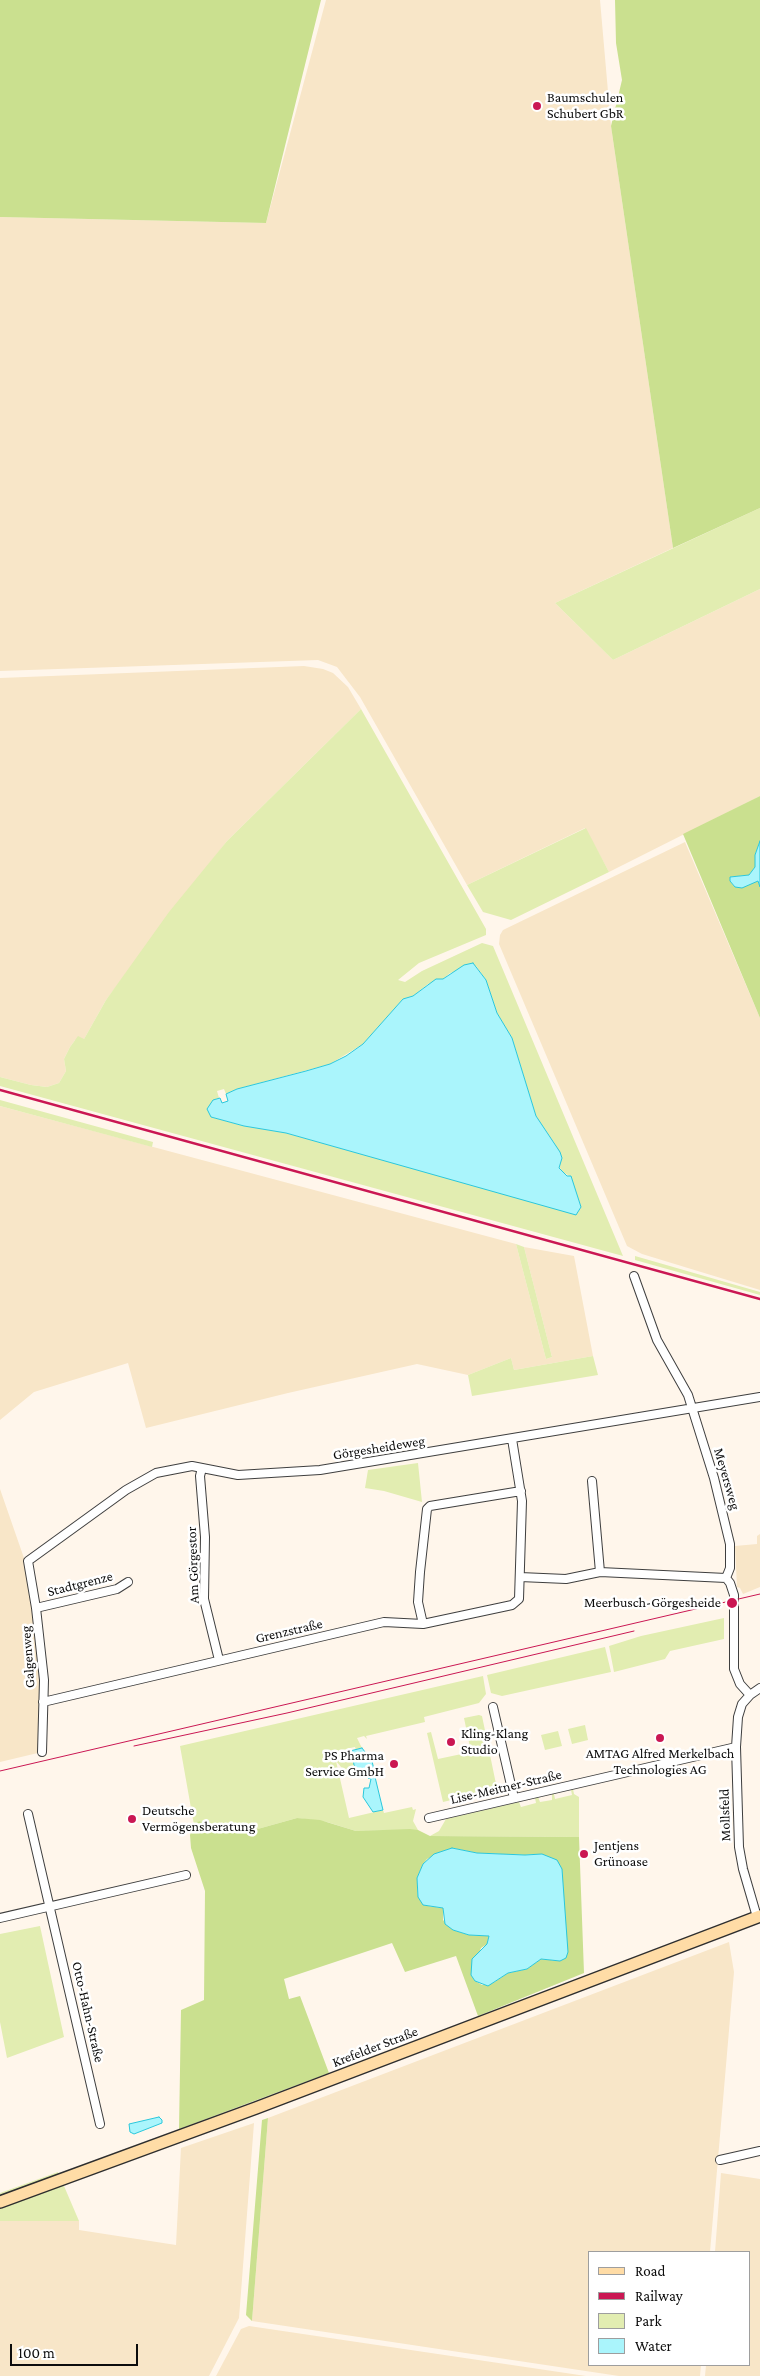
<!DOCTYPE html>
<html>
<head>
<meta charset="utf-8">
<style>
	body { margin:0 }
	#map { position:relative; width:760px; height:2376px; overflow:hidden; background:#fff6eb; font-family:"Crimson Pro",serif }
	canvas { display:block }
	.legend { position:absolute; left:588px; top:2251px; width:162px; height:115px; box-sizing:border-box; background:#fff; border:1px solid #9e9e9e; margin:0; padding:6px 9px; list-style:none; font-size:15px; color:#0c0c0c }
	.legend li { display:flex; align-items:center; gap:10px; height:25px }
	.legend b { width:25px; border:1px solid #9e9e9e }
	.scale { position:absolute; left:10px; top:2344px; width:128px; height:22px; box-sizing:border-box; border:2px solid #0c0c0c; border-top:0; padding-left:6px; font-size:15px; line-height:18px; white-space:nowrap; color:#0c0c0c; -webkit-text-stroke:4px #fff; paint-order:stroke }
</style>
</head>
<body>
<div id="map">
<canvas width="760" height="2376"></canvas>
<ul class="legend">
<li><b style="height:6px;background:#ffdca6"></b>Road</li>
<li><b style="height:6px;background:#ca1753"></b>Railway</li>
<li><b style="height:14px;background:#e2edb1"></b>Park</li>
<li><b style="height:14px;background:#aaf5fc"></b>Water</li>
</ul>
<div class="scale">100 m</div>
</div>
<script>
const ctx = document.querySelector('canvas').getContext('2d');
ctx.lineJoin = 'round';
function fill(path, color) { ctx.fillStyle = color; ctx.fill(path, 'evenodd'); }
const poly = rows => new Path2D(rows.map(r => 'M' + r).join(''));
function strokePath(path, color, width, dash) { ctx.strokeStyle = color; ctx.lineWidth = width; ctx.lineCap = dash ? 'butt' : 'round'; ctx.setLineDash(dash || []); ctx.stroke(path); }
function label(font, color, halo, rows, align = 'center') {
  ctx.font = font + ' "Crimson Pro",serif'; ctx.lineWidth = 5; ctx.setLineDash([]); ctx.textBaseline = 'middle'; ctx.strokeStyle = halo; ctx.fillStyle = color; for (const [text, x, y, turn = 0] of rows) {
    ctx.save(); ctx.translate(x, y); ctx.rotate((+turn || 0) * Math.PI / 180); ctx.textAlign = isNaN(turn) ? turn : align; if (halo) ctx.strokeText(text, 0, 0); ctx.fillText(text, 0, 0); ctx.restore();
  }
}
fill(poly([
	[326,0,600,0,611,126,673,548,555,603,613,660,760,589,760,796,609,872,585,828,467,885,360,697,337,667,318,660,0,671,0,217,266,223],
	[304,666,323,669,333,673,348,687,361,709,227,841,106,1000,84,1039,75,1040,70,1047,64,1059,66,1071,59,1083,47,1087,31,1085,0,1077,0,678],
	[685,842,760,1018,760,1290,642,1254,627,1246,499,944,500,935,503,930],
	[0,1106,516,1244,546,1359,552,1357,524,1247,574,1256,593,1356,514,1370,511,1358,468,1375,417,1364,288,1393,146,1428,128,1363,34,1392,0,1420],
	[0,1489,25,1561,44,1680,42,1752,0,1762],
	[760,1534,760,1587,743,1594,740,1588,737,1587,735,1546,757,1544,757,1536],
	[729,1942,734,1972,710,2252,589,2252,589,2365,701,2365,700,2376,619,2376,252,2321,268,2118],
	[254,2123,239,2318,209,2376,0,2376,0,2221,79,2221,79,2230,176,2245,181,2148],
	[721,2173,760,2179,760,2376,705,2376,706,2365,749,2365,749,2252,715,2252],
	[249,2326,586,2376,216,2376,241,2329]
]), '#f8e6c8');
fill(poly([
	[760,508,760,589,613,660,555,603],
	[361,709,486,929,486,935,419,963,398,980,405,982,422,971,482,943,493,946,623,1256,0,1086,0,1077,31,1085,47,1087,59,1083,66,1071,64,1059,70,1047,78,1036,84,1039,106,1000,169,912,227,841],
	[476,966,486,980,497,1013,512,1038,536,1116,555,1144,562,1158,559,1164,561,1171,571,1177,581,1207,576,1214,286,1133,244,1126,211,1117,213,1100,219,1098,217,1091,224,1089,226,1094,237,1089,330,1064,363,1044,403,999,413,996,428,984,443,979,450,973],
	[586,828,609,872,511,920,483,912,467,885],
	[0,1100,153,1142,152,1147,0,1106],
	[516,1244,524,1247,552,1357,546,1359],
	[635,1256,760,1292,760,1295,635,1260],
	[593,1356,598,1375,472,1396,468,1375,511,1358,514,1370],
	[418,1463,422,1502,384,1491,365,1488,368,1470],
	[724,1618,724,1639,670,1651,665,1659,614,1672,609,1646,641,1636],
	[605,1647,611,1672,502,1696,491,1693,487,1675],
	[483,1676,486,1694,479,1703,424,1717,425,1722,366,1736,367,1739,364,1736,357,1738,362,1748,356,1750,355,1747,350,1748,347,1753,354,1760,354,1765,359,1769,358,1772,349,1771,346,1773,336,1761,349,1818,383,1810,384,1813,412,1807,413,1810,416,1809,413,1821,418,1830,356,1831,327,1822,297,1818,254,1830,223,1828,199,1821,194,1825,180,1746],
	[479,1715,482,1716,496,1784,489,1791,443,1802,427,1733,431,1732,438,1759,471,1752,464,1718],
	[585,1725,588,1740,572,1744,568,1729],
	[558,1731,562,1746,545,1750,541,1735],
	[573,1789,574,1794,579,1797,579,1837,430,1836,439,1831,446,1819,519,1802,521,1807,536,1803,535,1798,538,1797,540,1802,552,1800,552,1794,554,1794,555,1799,572,1795,571,1790],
	[40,1926,64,2037,7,2058,0,2022,0,1934],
	[58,2172,79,2221,0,2221,0,2193]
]), '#e2edb1');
fill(poly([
	[0,0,321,0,266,223,0,217],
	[615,0,760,0,760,508,673,548,611,126,622,80,616,43],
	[760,796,760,841,755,855,755,867,749,875,730,877,730,881,735,887,758,881,760,887,760,1018,683,834],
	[297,1818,320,1820,356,1831,410,1829,418,1830,430,1836,579,1837,584,1973,478,2016,456,1956,405,1972,392,1943,284,1979,289,1999,300,1996,329,2073,179,2129,181,2010,204,2000,205,1891,191,1848,190,1835,193,1826,199,1821,223,1828,254,1830],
	[452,1848,477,1853,525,1855,542,1854,560,1961,541,1959,527,1969,508,1973,493,1983,482,1985,475,1981,471,1975,481,1948,487,1944,489,1936,469,1935,453,1930,443,1920,443,1908,428,1906,418,1897,417,1878,423,1864,427,1859],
	[268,2118,252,2321,246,2315,262,2120]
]), '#cae08f');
const water = poly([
	[760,841,760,887,758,881,742,888,735,887,730,881,730,877,749,875,755,867,755,855,760,841],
	[473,963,486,980,497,1013,512,1038,536,1116,560,1152,562,1158,559,1168,567,1176,571,1176,581,1207,576,1215,286,1133,244,1126,211,1117,207,1109,213,1100,220,1098,222,1103,228,1101,226,1094,237,1089,306,1071,330,1064,346,1056,363,1044,403,999,413,996,436,979,443,979,464,965,473,963],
	[362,1748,372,1761,375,1774,369,1775,367,1772,365,1778,354,1765,353,1758,346,1752,362,1748],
	[375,1777,383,1810,373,1812,363,1797,364,1788,369,1788,371,1779,368,1778,375,1777],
	[452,1848,477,1853,525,1855,542,1854,557,1860,562,1869,568,1952,566,1958,560,1961,541,1959,527,1969,508,1973,488,1986,475,1981,471,1975,472,1959,487,1944,489,1936,469,1935,453,1930,445,1924,443,1908,423,1905,418,1897,417,1878,423,1864,434,1854,452,1848],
	[159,2117,162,2120,162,2123,134,2134,130,2132,129,2124,159,2117]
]);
fill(water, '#aaf5fc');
strokePath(water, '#2ac7db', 1);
const minor = poly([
	[634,1276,657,1340,688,1395,714,1478,730,1544,730,1568,726,1578,730,1583,734,1595,734,1669,740,1684,750,1695],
	[202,1468,200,1476,205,1537,204,1599,219,1660],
	[592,1481,600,1572],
	[520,1577,566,1579,600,1572,726,1578],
	[36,1608,117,1589,128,1582],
	[423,1624,418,1602,420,1572,427,1509,430,1506,521,1491],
	[43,1702,384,1622,423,1624,512,1605,519,1599,522,1501,512,1439],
	[493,1707,514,1798],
	[42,1752,44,1680,36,1608,28,1561,126,1490,156,1473,192,1466,238,1475,320,1470,760,1397],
	[28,1814,100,2124],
	[429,1818,736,1747],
	[757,1917,743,1869,739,1847,736,1747,738,1717,742,1704,750,1695,760,1688],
	[0,1918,186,1875],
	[720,2160,760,2151]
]);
const secondary = poly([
	[0,2202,256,2108,760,1916]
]);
strokePath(minor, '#3f3f3f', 10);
strokePath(secondary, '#2e2e2e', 14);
strokePath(minor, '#fff', 8);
strokePath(secondary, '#ffdca6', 11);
strokePath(poly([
	[134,1746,287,1713,634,1631],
	[0,1771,760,1594]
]), '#ca1753', 1);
strokePath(poly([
	[0,1090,760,1299]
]), '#ca1753', 2.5);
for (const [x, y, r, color] of [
	[537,106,5,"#ca1753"],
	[732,1603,6,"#ca1753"],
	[660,1738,5,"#ca1753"],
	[451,1742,5,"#ca1753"],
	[394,1764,5,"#ca1753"],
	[132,1819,5,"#ca1753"],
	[584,1854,5,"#ca1753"]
]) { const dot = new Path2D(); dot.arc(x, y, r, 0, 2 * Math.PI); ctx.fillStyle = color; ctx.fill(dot); strokePath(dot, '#fff', 2); }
label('14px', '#0c0c0c', '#fff', [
	["Baumschulen",547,98],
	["Schubert GbR",547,114],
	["Meerbusch-Görgesheide",721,1603,"right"],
	["Kling-Klang",461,1734],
	["Studio",461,1750],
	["AMTAG Alfred Merkelbach",660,1754,"center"],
	["Technologies AG",660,1770,"center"],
	["PS Pharma",384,1756,"right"],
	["Service GmbH",384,1772,"right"],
	["Deutsche",142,1811],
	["Vermögensberatung",142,1827],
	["Jentjens",594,1846],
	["Grünoase",594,1862]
], 'left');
label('14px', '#0c0c0c', '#fff', [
	["Görgesheideweg",379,1448,-9],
	["Meyersweg",727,1479,74],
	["Am Görgestor",193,1565,-92],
	["Stadtgrenze",80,1584,-14],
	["Grenzstraße",289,1631,-13],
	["Galgenweg",28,1657,-94],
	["Lise-Meitner-Straße",506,1787,-13],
	["Mollsfeld",725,1815,-92],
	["Otto-Hahn-Straße",88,2012,77],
	["Krefelder Straße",375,2047,-21]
]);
</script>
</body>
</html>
